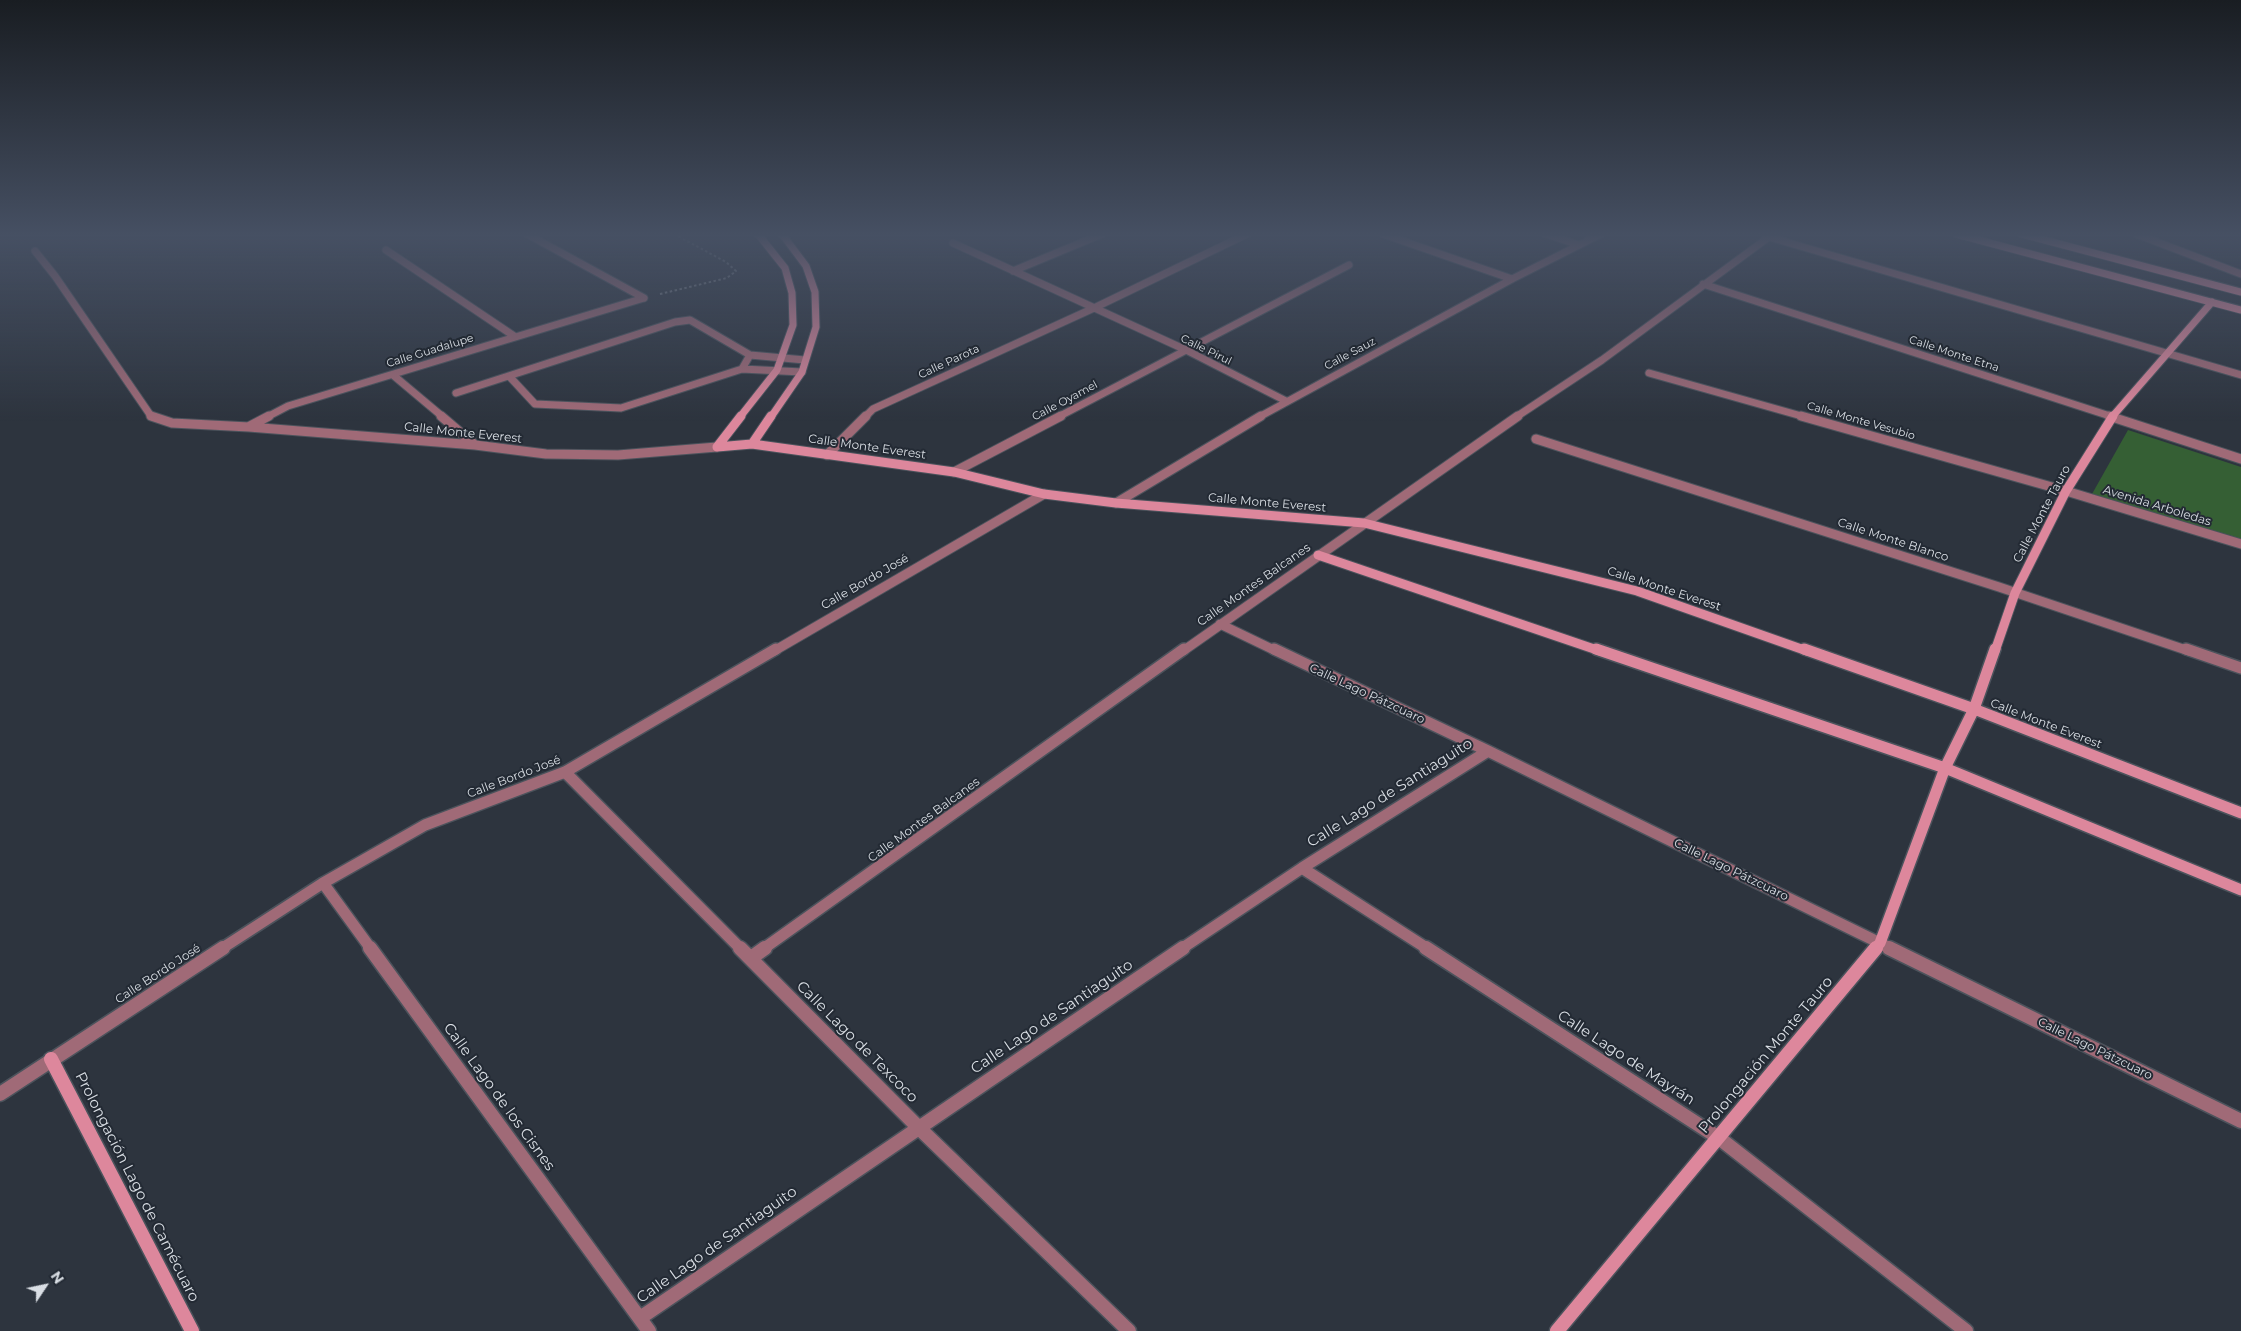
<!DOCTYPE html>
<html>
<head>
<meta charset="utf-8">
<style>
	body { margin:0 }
	#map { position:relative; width:2241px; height:1331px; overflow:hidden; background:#2d343e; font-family:Montserrat,sans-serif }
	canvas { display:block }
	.north { position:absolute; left:20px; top:1261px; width:50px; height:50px; -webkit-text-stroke:4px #232a34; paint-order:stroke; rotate:56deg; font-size:14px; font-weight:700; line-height:20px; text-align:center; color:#d9dee4 }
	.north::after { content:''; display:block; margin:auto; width:18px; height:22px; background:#d9dee4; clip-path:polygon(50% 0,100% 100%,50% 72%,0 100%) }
</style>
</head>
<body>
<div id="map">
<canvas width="2241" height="1331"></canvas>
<div class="north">N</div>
</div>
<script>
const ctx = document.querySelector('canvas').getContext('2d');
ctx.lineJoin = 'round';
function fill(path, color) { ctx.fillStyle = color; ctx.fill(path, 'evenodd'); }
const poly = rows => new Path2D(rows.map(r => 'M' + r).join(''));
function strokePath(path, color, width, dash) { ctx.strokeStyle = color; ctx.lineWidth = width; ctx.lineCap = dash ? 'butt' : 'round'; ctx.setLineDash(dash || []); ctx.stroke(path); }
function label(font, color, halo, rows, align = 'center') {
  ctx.font = font + ' Montserrat,sans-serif'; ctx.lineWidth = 4; ctx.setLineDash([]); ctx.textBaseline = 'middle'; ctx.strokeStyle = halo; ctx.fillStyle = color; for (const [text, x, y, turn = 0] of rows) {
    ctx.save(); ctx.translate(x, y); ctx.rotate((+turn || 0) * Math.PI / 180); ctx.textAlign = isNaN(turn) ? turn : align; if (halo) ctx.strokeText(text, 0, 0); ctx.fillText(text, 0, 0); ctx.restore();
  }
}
fill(poly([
	[2128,430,2241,467,2241,539,2092,494]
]), '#355f34');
const streetFar3 = poly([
	[527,234,644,298],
	[1383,234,1512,279],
	[1546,234,1579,245],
	[2136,234,2241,274],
	[1769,237,2241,375],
	[953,243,1186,350,1286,401],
	[386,250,514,336],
	[35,251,55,276,151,416,155,417],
	[1013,271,1102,234],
	[1703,284,2113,417],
	[742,369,802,372],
	[1649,373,1805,417],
	[393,375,443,417],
	[509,376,535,404,621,408,742,369,750,355],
	[456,393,675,322,690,320,750,355,805,360],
	[267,417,288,406,644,298],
	[865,417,873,409,1094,308,1247,234],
	[1058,417,1349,265],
	[1259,417,1512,279,1601,234],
	[1516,417,1602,360,1773,234]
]);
const streetFar2 = poly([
	[151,416,172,423,249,427,475,445,546,454,618,455,717,447],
	[441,416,475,445],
	[1801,416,2066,491,2241,544],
	[2109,416,2241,459],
	[250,426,269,416],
	[1536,439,1999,587,2189,651],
	[827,455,866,416],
	[954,472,1061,416],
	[1116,503,1261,416],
	[1220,624,1276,651],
	[774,651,1044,494],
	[1183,651,1518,416]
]);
const streetFar1 = poly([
	[1274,649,1488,751,1892,949],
	[2186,649,2241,668],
	[565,772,741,949],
	[1302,868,1428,949],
	[323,883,371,949],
	[221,949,323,883,425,825,565,772,776,649],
	[763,949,1184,649],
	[1181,949,1302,868,1488,751]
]);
const street = poly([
	[370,948,649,1331],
	[740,948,918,1127,1129,1331],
	[1426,948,1719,1138,1966,1331],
	[1889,948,2241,1121],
	[751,958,765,948],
	[0,1094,223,948],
	[640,1318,1183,948]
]);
const secondaryFar3 = poly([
	[1956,234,2241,310],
	[2022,234,2241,292],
	[740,417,777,370,793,325,792,293,785,268,758,234],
	[771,417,802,372,816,327,815,292,806,266,782,234],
	[2112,417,2212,302]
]);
const secondaryFar2 = poly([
	[752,444,771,416],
	[717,447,752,444,954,472,1044,494,1116,503,1364,523,1637,591,1807,651],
	[717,447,741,416],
	[1318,555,1600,651],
	[1995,651,2015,593,2066,491,2113,416]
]);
const secondaryFar1 = poly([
	[1596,649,1945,768,2241,890],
	[1804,649,1974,709,2241,813],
	[1875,949,1880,943,1945,768,1974,709,1995,649]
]);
const secondary = poly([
	[51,1059,192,1331],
	[1557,1331,1876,948]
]);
strokePath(streetFar3, '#4c535c', 9);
strokePath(streetFar2, '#4c535c', 11);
strokePath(streetFar1, '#4c535c', 14);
strokePath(street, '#4c535c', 17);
strokePath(secondaryFar3, '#4c535c', 9);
strokePath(secondaryFar2, '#4c535c', 11);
strokePath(secondaryFar1, '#4c535c', 14);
strokePath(secondary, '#4c535c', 17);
strokePath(poly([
	[660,294,727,278,736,271,726,262,674,234]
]), '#767c84', 2, [2.5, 2.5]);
strokePath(streetFar3, '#a06a77', 7);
strokePath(streetFar2, '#a06a77', 9);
strokePath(streetFar1, '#a06a77', 11);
strokePath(street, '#a06a77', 14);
strokePath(secondaryFar3, '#dd879c', 7);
strokePath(secondaryFar2, '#dd879c', 9);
strokePath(secondaryFar1, '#dd879c', 11);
strokePath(secondary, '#dd879c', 14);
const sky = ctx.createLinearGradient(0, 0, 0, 421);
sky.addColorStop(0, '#191d22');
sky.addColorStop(0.56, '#465063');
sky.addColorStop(1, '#46506300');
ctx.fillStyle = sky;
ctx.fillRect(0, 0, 2241, 421);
label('11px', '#d9dee4', '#232a34', [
	["Calle Pirul",1206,350,26],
	["Calle Guadalupe",430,351,-17],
	["Calle Sauz",1350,354,-28],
	["Calle Monte Etna",1954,354,18],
	["Calle Parota",949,362,-25],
	["Calle Oyamel",1065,401,-28],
	["Calle Monte Vesubio",1861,421,16]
]);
label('12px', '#d9dee4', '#232a34', [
	["Calle Monte Everest",463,433,6],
	["Calle Monte Everest",867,447,8],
	["Calle Monte Everest",1267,503,5],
	["Avenida Arboledas",2157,506,17],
	["Calle Monte Tauro",2042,514,-62],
	["Calle Monte Blanco",1893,540,18],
	["Calle Bordo José",865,582,-30],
	["Calle Montes Balcanes",1254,585,-35],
	["Calle Monte Everest",1664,589,18],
	["Calle Lago Pátzcuaro",1367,694,25],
	["Calle Monte Everest",2046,724,21],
	["Calle Bordo José",514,777,-21],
	["Calle Montes Balcanes",924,820,-36],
	["Calle Lago Pátzcuaro",1731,870,26],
	["Calle Bordo José",158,974,-33],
	["Calle Lago Pátzcuaro",2095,1049,26]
]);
label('15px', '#d9dee4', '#232a34', [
	["Calle Lago de Santiaguito",1390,793,-32],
	["Calle Lago de Santiaguito",1052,1017,-34],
	["Calle Lago de Texcoco",857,1042,45],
	["Prolongación Monte Tauro",1766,1055,-50],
	["Calle Lago de Mayrán",1626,1058,33],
	["Calle Lago de los Cisnes",499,1097,54],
	["Prolongación Lago de Camécuaro",137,1187,63],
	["Calle Lago de Santiaguito",717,1245,-35]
]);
</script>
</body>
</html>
